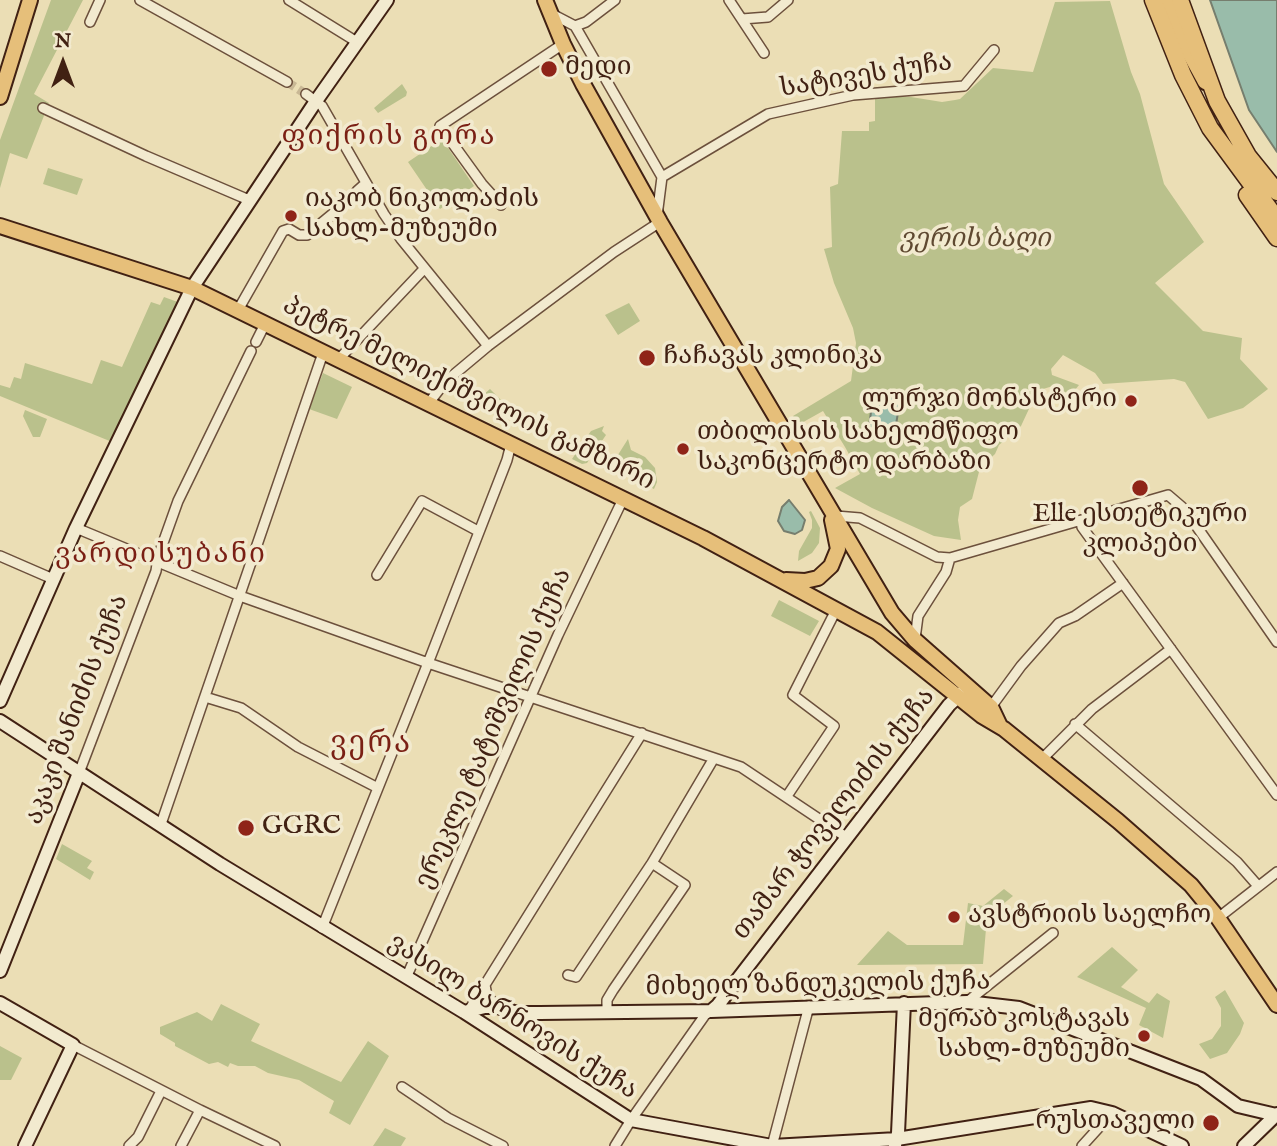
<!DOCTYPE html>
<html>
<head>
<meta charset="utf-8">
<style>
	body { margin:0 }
	#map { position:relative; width:1277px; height:1146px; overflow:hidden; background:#ebdeb5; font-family:"IM FELL English",serif }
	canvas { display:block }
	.north { position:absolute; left:28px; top:28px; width:70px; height:70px; -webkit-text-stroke:5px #f2eacf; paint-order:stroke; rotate:0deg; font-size:19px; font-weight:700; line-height:28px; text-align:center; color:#412113 }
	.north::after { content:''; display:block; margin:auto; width:24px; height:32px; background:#412113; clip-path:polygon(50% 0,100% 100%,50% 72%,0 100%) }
</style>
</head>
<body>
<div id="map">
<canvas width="1277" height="1146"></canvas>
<div class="north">N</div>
</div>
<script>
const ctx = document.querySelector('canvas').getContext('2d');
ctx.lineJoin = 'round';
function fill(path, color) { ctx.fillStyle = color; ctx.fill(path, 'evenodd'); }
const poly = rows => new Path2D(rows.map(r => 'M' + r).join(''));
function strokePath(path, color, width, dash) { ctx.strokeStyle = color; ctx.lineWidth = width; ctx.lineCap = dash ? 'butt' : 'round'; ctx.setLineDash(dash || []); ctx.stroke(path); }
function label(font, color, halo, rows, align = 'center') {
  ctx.font = font + ' "IM FELL English","Noto Serif Georgian",serif'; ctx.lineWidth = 7; ctx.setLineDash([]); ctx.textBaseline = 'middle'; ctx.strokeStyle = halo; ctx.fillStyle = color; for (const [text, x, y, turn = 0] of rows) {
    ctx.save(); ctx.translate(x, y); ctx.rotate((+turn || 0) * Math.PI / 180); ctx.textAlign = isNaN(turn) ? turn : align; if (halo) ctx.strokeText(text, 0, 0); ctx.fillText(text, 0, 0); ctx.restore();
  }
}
fill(poly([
	[51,0,83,0,34,94,49,103,27,159,10,153,0,188,0,140],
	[1110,1,1131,72,1140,94,1164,184,1204,242,1155,283,1203,331,1242,338,1240,359,1268,389,1243,408,1208,419,1185,382,1174,379,1103,384,1095,373,1063,355,1051,369,1052,375,1079,385,1071,395,1053,386,1043,389,1035,396,1021,426,999,445,995,454,980,468,972,499,960,507,958,520,961,540,934,536,872,508,835,488,860,474,845,447,823,411,798,425,793,416,851,381,856,343,853,328,834,283,824,249,832,247,830,187,838,184,842,131,869,131,869,122,875,121,875,95,911,97,942,102,955,100,960,99,993,68,1033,72,1055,2],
	[402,84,407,92,406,96,378,113,374,108],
	[442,139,474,186,440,209,408,162],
	[48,168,83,179,77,195,43,184],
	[164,297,183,304,112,442,0,396,0,385,10,388,14,377,21,379,25,363,92,384,101,360,122,367,151,302,160,305],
	[629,303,640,321,618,335,605,315],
	[323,373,352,387,337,419,309,409],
	[490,389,512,411,500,419,475,402],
	[25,410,47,419,40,437,33,437,23,416],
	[604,426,602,431,606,435,587,463,582,464,572,459,591,431],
	[628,439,631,450,645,457,655,468,657,482,654,489,599,460,600,457,605,459,608,456,616,458],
	[811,511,820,528,819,543,812,553,798,561,799,551,812,528,812,520,809,512],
	[779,600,819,621,810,636,771,616],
	[62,844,92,861,87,868,94,872,90,880,56,859],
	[1004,889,1013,896,987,917,983,964,857,965,888,931,907,945,963,945,968,903,983,906],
	[1112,947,1138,970,1121,987,1149,1003,1157,993,1170,1001,1163,1038,1139,1025,1146,1008,1077,977],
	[1225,990,1244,1023,1240,1034,1227,1053,1210,1059,1199,1044,1212,1039,1221,1026,1221,1008,1215,997],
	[221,1004,260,1024,251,1041,341,1082,368,1041,389,1056,350,1125,329,1113,334,1101,299,1080,268,1073,255,1066,238,1066,230,1063,228,1067,218,1062,209,1064,175,1046,175,1043,160,1034,160,1027,197,1012,212,1021],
	[0,1046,22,1058,11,1080,0,1080],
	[385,1128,406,1138,401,1146,373,1146]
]), '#bac18c');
const water = poly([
	[1210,0,1277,0,1277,152,1249,110,1210,0],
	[874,390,901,394,894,437,868,434,874,390],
	[789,500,805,520,802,530,795,534,784,531,778,521,782,507,789,500]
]);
fill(water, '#99bcaa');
strokePath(water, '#767e6e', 2);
strokePath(poly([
	[287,82,306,94],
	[341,207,357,191]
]), '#c9b895', 9, [9, 4.5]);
const street = poly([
	[140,0,287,82],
	[289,0,357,42],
	[729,0,764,53],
	[552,14,575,26,662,177,657,216],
	[742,19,768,17,788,0],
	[90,22,100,0],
	[575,26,586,22,615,0],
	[306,94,322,106,384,214,401,239,488,346],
	[43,108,146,156,249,200],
	[662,177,768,114,853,95,964,86,994,50],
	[357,191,366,183],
	[501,205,482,184,440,126,563,44],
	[238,310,283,231,289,229,299,235,307,235,341,207],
	[256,342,265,324],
	[338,360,424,269],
	[428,404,445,382,488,346,614,252,660,222],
	[836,516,860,518,937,557,950,558,1168,495,1182,507,1197,527,1277,642],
	[1081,521,1082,527,1277,795],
	[76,528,240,596,428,663,741,767,846,837],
	[0,556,53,579],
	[377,575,422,501,478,531],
	[915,639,918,616,946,572,950,558],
	[205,697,241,708,298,747,378,788],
	[991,707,1021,666,1059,623,1075,616,1123,583],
	[1075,724,1237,862,1258,886],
	[1042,759,1092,709,1171,649],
	[79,773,156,571,158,557,178,501,251,351],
	[787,796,834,726,793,695,836,610],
	[161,824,323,353],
	[1218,918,1277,872],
	[322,928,430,658,507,460,511,444],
	[568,975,576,977,652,863,714,758],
	[406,978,558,635,623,499],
	[485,985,487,996,498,1007],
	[967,1002,1053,933],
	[468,1012,642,733],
	[607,1012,607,1000,613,990,685,885,652,863],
	[73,1045,200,1110,275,1146],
	[402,1087,448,1118,503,1146],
	[129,1146,138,1137,161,1091],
	[181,1146,200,1110],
	[615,1146,631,1120,705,1015,711,1011],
	[772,1146,809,1006],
	[1082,1146,1112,1113]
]);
const secondary = poly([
	[0,701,76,528,192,288,316,101,387,0],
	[0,721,220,864,464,1012,631,1120,772,1146,897,1139,1091,1108,1112,1113,1182,1146],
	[0,971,79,773],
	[0,1003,73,1045,25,1146],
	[711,1011,718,1005,949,705,964,691],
	[464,1012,485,1007,498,1007,517,1013,540,1013,711,1011,967,1002,1019,1008,1201,1079,1238,1106,1276,1115],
	[895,1145,898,1133,904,1003],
	[1244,1146,1277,1114]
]);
const primary = poly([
	[545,0,563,44,583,84,660,222,892,613,915,640,991,707,1000,726],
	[1165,0,1181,38,1205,82],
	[0,97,30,0],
	[0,226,192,288,703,538,877,632,982,716,1004,729,1118,821,1191,885,1218,918,1277,1005],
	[786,580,805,581,818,578,831,566,838,549,832,520]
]);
const highway = poly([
	[1153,0,1183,75,1210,128,1277,219],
	[1180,0,1217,101,1248,156,1277,192],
	[1247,195,1277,238]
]);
strokePath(street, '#6c503c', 12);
strokePath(secondary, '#412113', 16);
strokePath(primary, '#412113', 18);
strokePath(highway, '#412113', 19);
strokePath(street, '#f2eacf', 9);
strokePath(secondary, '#f2eacf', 12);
strokePath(primary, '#e6bf7a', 14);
strokePath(highway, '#e6bf7a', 16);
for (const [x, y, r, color] of [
	[549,69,9,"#8f2418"],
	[291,216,7,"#8f2418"],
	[647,358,9,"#8f2418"],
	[1131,401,7,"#8f2418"],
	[683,449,7,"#8f2418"],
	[1140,488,9,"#8f2418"],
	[246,828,9,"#8f2418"],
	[954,917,7,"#8f2418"],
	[1144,1036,7,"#8f2418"],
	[1211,1123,9,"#8f2418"]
]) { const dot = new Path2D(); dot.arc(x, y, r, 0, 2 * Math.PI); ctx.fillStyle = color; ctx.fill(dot); strokePath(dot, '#f2eacf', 2.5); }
label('26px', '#412113', '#f2eacf', [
	["მედი",565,69],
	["იაკობ ნიკოლაძის",305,201],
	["სახლ-მუზეუმი",305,231],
	["ჩაჩავას კლინიკა",663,358],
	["ლურჯი მონასტერი",1117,401,"right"],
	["თბილისის სახელმწიფო",697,434],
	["საკონცერტო დარბაზი",697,464],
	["Elle ესთეტიკური",1140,516,"center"],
	["კლიპები",1140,546,"center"],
	["GGRC",262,828],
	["ავსტრიის საელჩო",968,917],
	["მერაბ კოსტავას",1130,1021,"right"],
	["სახლ-მუზეუმი",1130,1051,"right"],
	["რუსთაველი",1195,1123,"right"]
], 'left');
label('26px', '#412113', '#f2eacf', [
	["სატივეს ქუჩა",866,77,-9],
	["პეტრე მელიქიშვილის გამზირი",468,395,26],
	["აკაკი შანიძის ქუჩა",78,710,-69],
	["ერეკლე ტატიშვილის ქუჩა",495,729,-66],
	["თამარ ჭოველიძის ქუჩა",835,815,-52],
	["მიხეილ ზანდუკელის ქუჩა",818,986,-1],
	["ვასილ ბარნოვის ქუჩა",512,1018,32]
]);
label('italic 26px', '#5f4931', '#f2eacf', [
	["ვერის ბაღი",975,241]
]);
ctx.letterSpacing = '2px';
label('28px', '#7a1f14', '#f2eacf', [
	["ფიქრის გორა",389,138],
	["ვარდისუბანი",161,556]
]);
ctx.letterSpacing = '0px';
ctx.letterSpacing = '2px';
label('30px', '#7a1f14', '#f2eacf', [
	["ვერა",371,746]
]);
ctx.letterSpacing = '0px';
</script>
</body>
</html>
